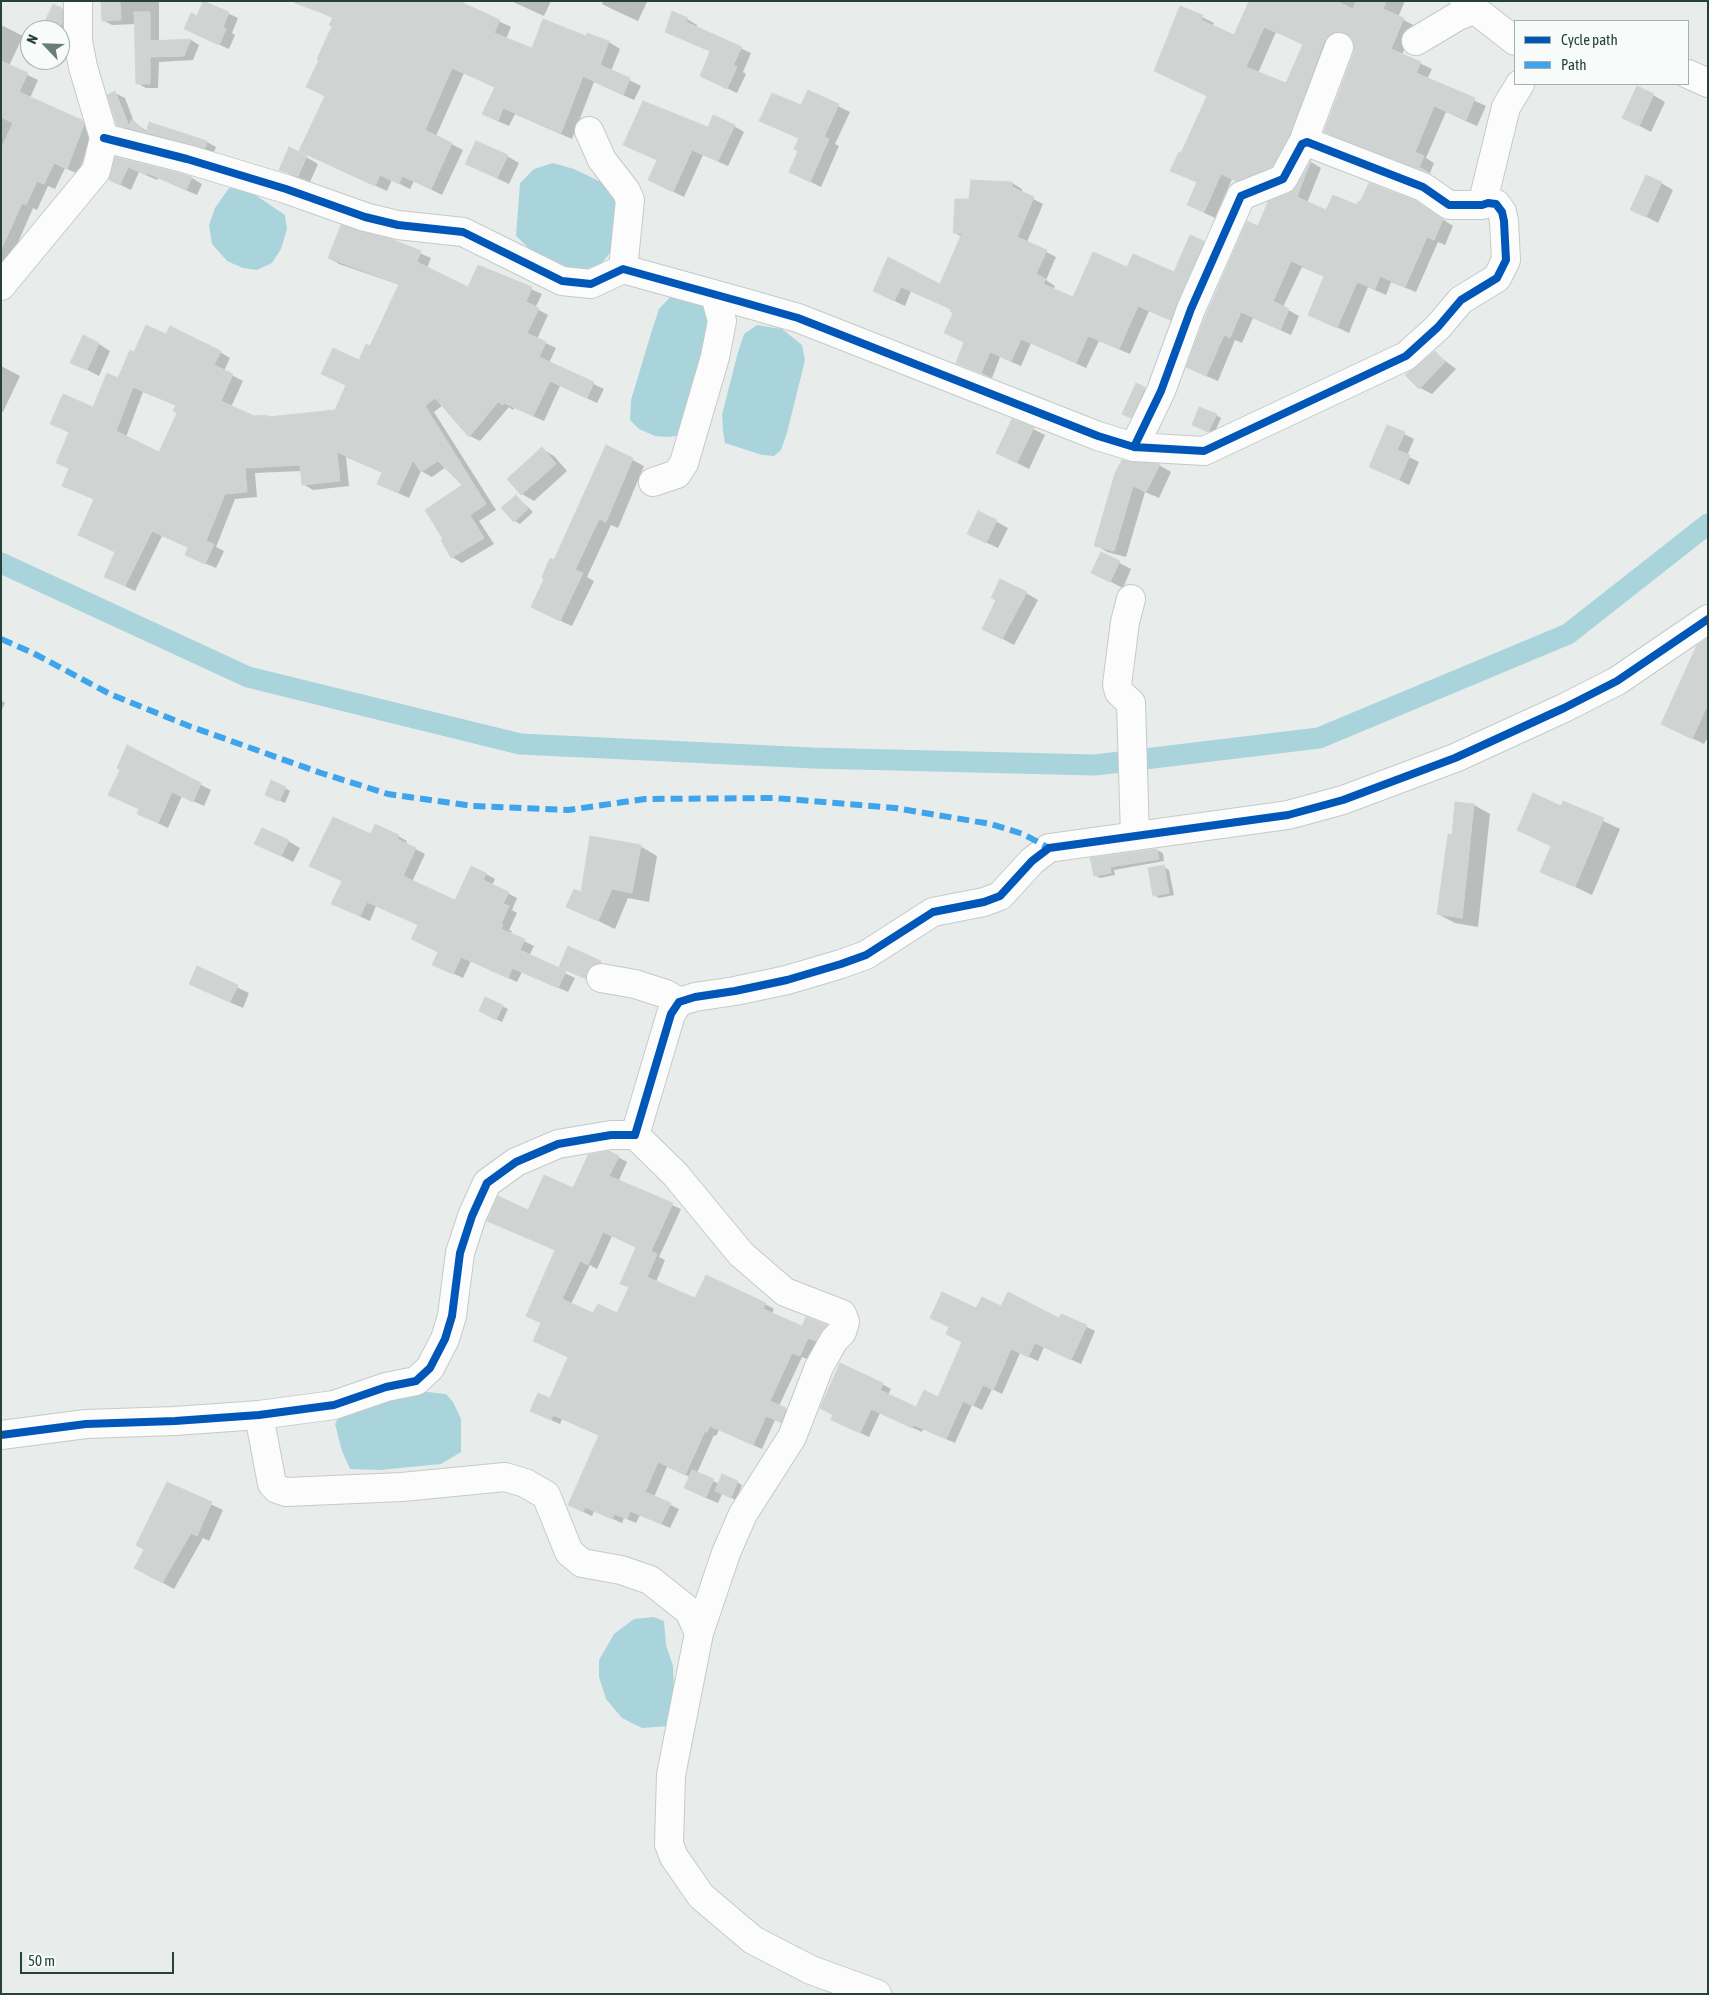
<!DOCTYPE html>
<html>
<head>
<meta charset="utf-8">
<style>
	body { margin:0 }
	#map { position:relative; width:1709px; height:1995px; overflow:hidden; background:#e8edeb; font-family:"Asap Condensed",sans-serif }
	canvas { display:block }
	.frame { position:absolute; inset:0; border:2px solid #24423a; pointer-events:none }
	.legend { position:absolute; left:1514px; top:20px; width:175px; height:65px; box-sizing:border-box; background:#f7fbf9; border:1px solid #a3b1ad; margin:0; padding:6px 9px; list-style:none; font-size:15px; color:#24423a }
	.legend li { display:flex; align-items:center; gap:10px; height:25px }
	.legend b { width:25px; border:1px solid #a3b1ad }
	.north { position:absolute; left:20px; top:20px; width:50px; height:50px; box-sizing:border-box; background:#f7fbf9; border:1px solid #a3b1ad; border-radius:50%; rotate:294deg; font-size:14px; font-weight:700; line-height:20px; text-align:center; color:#24423a }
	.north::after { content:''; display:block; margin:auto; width:18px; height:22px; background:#697e78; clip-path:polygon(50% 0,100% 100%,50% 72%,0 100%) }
	.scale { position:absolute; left:20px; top:1952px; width:154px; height:22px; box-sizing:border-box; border:2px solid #24423a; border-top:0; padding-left:6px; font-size:15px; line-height:18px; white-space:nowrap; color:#24423a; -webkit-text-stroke:4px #f7fbf9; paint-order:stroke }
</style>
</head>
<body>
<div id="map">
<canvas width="1709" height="1995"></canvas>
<div class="frame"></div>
<ul class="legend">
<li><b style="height:6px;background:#0057b8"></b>Cycle path</li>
<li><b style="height:6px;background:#3ea4ec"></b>Path</li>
</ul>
<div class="north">N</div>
<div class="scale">50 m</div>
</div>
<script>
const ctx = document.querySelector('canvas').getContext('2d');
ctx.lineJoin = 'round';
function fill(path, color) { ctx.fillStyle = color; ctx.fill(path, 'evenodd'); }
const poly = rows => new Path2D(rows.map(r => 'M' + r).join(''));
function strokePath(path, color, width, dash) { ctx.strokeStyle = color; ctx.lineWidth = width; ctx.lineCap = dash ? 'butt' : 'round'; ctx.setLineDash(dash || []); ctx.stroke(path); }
fill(poly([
	[553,163,574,169,601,182,625,198,614,248,601,264,583,270,561,267,539,258,516,236,520,183,534,169],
	[242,186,285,215,287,229,281,249,272,263,257,270,243,268,227,261,212,244,209,225,215,208,229,188],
	[671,296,696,301,715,317,685,431,677,436,668,437,655,436,639,429,630,420,631,400,653,327,659,309],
	[757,325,782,329,802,345,805,360,787,433,781,450,774,456,762,455,725,443,723,431,722,415,738,352,744,334],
	[419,1391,446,1394,453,1402,461,1419,461,1452,441,1464,380,1470,350,1469,342,1451,335,1424,344,1408],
	[654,1617,664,1621,666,1645,673,1666,674,1690,669,1726,642,1728,622,1718,606,1699,599,1677,599,1660,614,1634,634,1619]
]), '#a9d4db');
fill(poly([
	[102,1,159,1,159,41,191,40,199,45,193,60,159,62,158,88,146,88,137,83,136,24,112,25,103,20],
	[456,1,511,27,506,39,533,49,587,37,588,34,609,42,620,49,611,71,641,86,634,100,594,82,572,139,515,114,509,126,495,120,496,88,464,73,436,136,463,150,442,195,414,181,410,189,392,180,387,191,312,157,326,97,308,87,333,26,333,18,299,3],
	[511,1,551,1,544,16],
	[603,1,645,1,647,2,638,21,614,10,602,4],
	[1322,1,1405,1,1398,17,1415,26,1402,55,1432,69,1427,79,1486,106,1477,126,1446,112,1426,158,1434,163,1430,173,1336,138,1325,131,1355,52,1356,44,1353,38,1349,37,1341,41,1283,173,1249,187,1232,179,1215,218,1188,205,1198,183,1172,170,1182,154,1208,96,1156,71,1181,7,1214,23,1212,27,1234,36],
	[1276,32,1304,45,1286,85,1258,73],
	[204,2,238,18,232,33,235,35,229,49,195,34,198,17],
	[62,9,68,13,68,26,62,37,60,36,60,30,47,30],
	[687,19,697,25,696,28,751,53,743,72,746,74,737,93,711,81,711,52,666,31],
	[1,25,23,36,9,66,38,80,30,98,82,121,93,127,94,131,78,174,65,168,55,189,48,186,37,210,33,208,13,254,1,267],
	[809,92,850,112,835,144,839,146,821,187,790,172,800,150,800,139,772,126,802,107],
	[115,93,125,98,134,122,148,132,207,142,216,147,214,152,128,130,118,124],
	[1653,95,1665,102,1651,132,1636,124],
	[734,126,744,132,728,166,703,155,684,197,649,180,708,129],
	[507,156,519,163,509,184,479,170],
	[306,157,318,164,310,182,280,170],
	[116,159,192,178,202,184,197,195,158,178,157,180,139,172,131,190,110,180],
	[1311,162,1321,168,1307,203,1327,212,1357,207,1427,209,1453,226,1445,245,1438,242,1416,292,1391,282,1386,295,1368,287,1349,333,1309,314,1325,277,1302,267,1283,307,1299,316,1291,335,1253,318,1242,343,1235,340,1218,381,1199,373,1259,228,1297,188],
	[1012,183,1022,189,1022,193,1043,204,1027,242,1056,257,1046,280,1055,286,1053,290,1073,299,1128,269,1175,274,1204,242,1214,248,1181,325,1149,311,1130,354,1099,341,1086,368,1031,343,1021,366,1000,357,992,378,958,363,965,343,945,333,954,313,952,310,911,291,905,306,874,291,888,259,940,286,962,237,954,232,970,201],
	[1661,183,1673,190,1658,223,1632,209],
	[391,241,431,258,427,268,469,289,478,266,542,294,535,308,548,315,537,339,556,348,549,363,604,389,597,403,560,386,544,421,514,408,513,410,509,407,480,441,470,436,443,405,434,412,496,510,479,521,494,544,462,563,452,557,442,541,464,485,446,467,432,477,421,471,409,498,389,489,383,473,346,457,349,486,313,490,303,484,302,471,255,473,257,497,235,499,216,547,224,551,216,568,197,560,189,548,162,536,135,591,116,582,116,552,95,500,64,485,70,469,57,462,70,433,52,424,93,408,118,379,134,354,166,336,220,352,230,358,224,371,243,381,231,407,254,417,270,418,336,411,347,386,333,379,359,362,370,348,400,285,339,264,329,258],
	[143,392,177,406,178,412,160,453,126,437],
	[99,344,110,351,99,376,72,362],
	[1435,353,1456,369,1432,394,1420,388],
	[1,366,20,376,3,412,1,411],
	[1136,385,1157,395,1134,419,1124,413],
	[1216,415,1221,418,1214,434,1199,427],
	[1388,426,1414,439,1407,456,1419,462,1409,485,1370,466],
	[1033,429,1045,435,1029,469,997,453],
	[607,447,644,466,618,528,611,525,587,577,594,581,572,626,545,614,555,562],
	[542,449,554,456,567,471,534,501,522,494],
	[1159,465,1171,472,1159,498,1145,492,1126,557,1107,552,1096,545,1117,473],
	[516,496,533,512,520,524,515,521],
	[979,512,1008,528,998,548,981,540],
	[1102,554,1131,569,1123,588,1105,579],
	[1026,593,1038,600,1014,645,984,629],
	[1708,641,1708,737,1704,744,1663,724],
	[1,700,5,703,1,712],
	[127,747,211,790,204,806,182,796,168,828,149,819,140,809,122,770],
	[285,788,290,791,285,803,272,797],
	[1564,802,1620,829,1592,895,1542,871,1552,847,1518,829,1561,808],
	[1474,805,1490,814,1478,927,1455,923,1438,914,1453,836],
	[371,836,398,836,407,841,406,844,425,854,412,882,456,901,486,874,495,879,492,885,517,898,512,910,517,913,509,930,512,931,510,934,534,946,529,956,575,978,568,992,522,972,517,982,471,961,463,978,443,969,439,952,419,925,376,906,370,921,342,908],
	[288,841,300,848,293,862,256,843],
	[640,846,657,856,649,902,628,898,615,929,567,906],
	[1157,850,1163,853,1164,861,1114,870,1115,875,1100,878,1095,875,1092,859],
	[1164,867,1169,870,1174,895,1159,898,1154,895],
	[569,948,600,962,611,968,598,984,573,973],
	[197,968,249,993,243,1008,202,990],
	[502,1006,508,1009,502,1022,486,1014],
	[618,1157,627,1162,618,1182,681,1209,659,1257,665,1260,656,1282,696,1300,765,1304,774,1309,772,1314,803,1328,807,1319,835,1331,810,1360,802,1357,779,1406,795,1414,790,1427,775,1420,762,1449,719,1430,716,1436,714,1435,697,1473,719,1484,737,1482,742,1485,736,1500,722,1494,718,1503,697,1494,685,1487,690,1477,667,1467,654,1497,679,1509,670,1528,640,1515,636,1523,624,1518,622,1523,594,1511,592,1516,579,1510,600,1436,562,1419,560,1424,540,1415,550,1400,569,1357,535,1341,543,1324,556,1250,488,1221,528,1212,574,1189],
	[612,1236,637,1248,630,1288,618,1315,594,1315,571,1304,590,1265,597,1269],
	[1002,1307,1060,1319,1062,1315,1095,1331,1081,1364,1044,1347,1038,1361,1020,1353,1002,1394,992,1389,982,1410,972,1405,955,1443,923,1429,922,1432,880,1413,869,1437,841,1424,882,1384,891,1389,888,1395,917,1408,938,1398,977,1310],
	[168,1484,223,1510,209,1541,203,1538,174,1589,136,1568,146,1549]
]), '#0003');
strokePath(poly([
	[1,563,248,677,520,744,813,758,1095,765,1319,738,1568,634,1708,524]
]), '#a9d4db', 21);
const building = poly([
	[101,1,120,1,121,20,102,21,101,1],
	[203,1,229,12,223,27,226,29,219,45,184,29,191,13,197,16,203,1],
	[295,1,459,1,500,20,494,33,532,48,543,19,586,36,587,33,609,41,600,65,630,78,623,95,583,76,561,133,503,108,498,121,482,114,495,87,452,68,425,130,452,143,431,189,402,176,399,184,380,175,375,186,299,151,325,96,306,87,319,60,317,59,332,26,329,25,333,17,295,3,295,1],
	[1249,1,1336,1,1353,9,1356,1,1386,1,1383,9,1404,18,1391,49,1421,62,1416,73,1475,98,1466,120,1434,106,1415,152,1424,156,1419,167,1431,174,1324,132,1354,52,1354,44,1351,37,1345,33,1337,32,1330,35,1324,41,1290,135,1272,167,1236,181,1221,174,1204,212,1187,205,1197,182,1170,171,1179,152,1181,153,1207,96,1154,71,1180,6,1203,15,1201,20,1234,35,1249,1],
	[1264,27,1303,44,1286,83,1246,67,1264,27],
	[53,4,62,8,62,22,59,30,41,30,53,4],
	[672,11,688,18,686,22,742,47,733,65,737,67,727,89,700,76,710,51,665,32,672,11],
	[134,12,150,12,150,41,191,39,184,56,150,57,150,84,136,84,134,12],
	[1,61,28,73,19,92,82,120,84,124,67,169,54,163,44,184,37,181,26,205,22,203,1,250,1,149,13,123,1,117,1,61],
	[1637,86,1654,94,1639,126,1622,118,1637,86],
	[808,90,839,104,824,137,829,139,810,182,789,172,798,151,794,149,799,138,759,121,772,93,801,105,808,90],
	[115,91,129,126,132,119,146,133,149,122,207,141,205,148,117,125,107,95,115,91],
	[643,101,708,127,713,115,735,125,718,161,692,150,673,192,648,180,657,160,623,145,643,101],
	[476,141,508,155,497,178,465,164,476,141],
	[289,147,307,156,298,176,279,170,289,147],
	[115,157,183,174,192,177,186,190,147,173,146,175,128,167,120,185,109,180,115,157],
	[1311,160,1297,197,1326,210,1333,195,1357,205,1358,201,1360,202,1369,183,1416,201,1443,219,1434,240,1427,237,1405,287,1380,276,1375,289,1357,282,1337,328,1308,315,1324,276,1291,261,1273,301,1289,309,1280,330,1241,312,1230,338,1224,335,1206,376,1186,367,1206,315,1247,221,1258,226,1268,202,1289,193,1296,187,1311,160],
	[1646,175,1662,182,1646,217,1630,210,1646,175],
	[971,180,1012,182,1012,187,1034,197,1017,237,1047,250,1036,274,1046,279,1043,284,1073,297,1093,252,1127,267,1133,254,1174,272,1190,235,1204,241,1170,320,1138,306,1119,349,1088,336,1076,363,1021,339,1011,361,990,352,981,373,956,363,964,342,944,333,953,313,950,311,951,309,901,287,894,301,873,291,888,257,940,284,962,233,953,233,955,199,969,199,971,180],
	[341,225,391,239,421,251,417,262,468,287,478,265,532,287,526,302,539,308,527,333,546,342,539,357,594,382,587,398,550,381,533,416,504,403,503,405,498,402,469,437,435,398,425,406,486,504,470,515,484,538,451,558,441,540,443,539,425,510,462,485,438,461,421,472,413,460,398,493,377,484,382,472,337,452,340,481,302,485,300,465,245,468,247,492,225,494,206,541,214,544,205,564,185,555,188,547,152,531,125,586,104,577,115,552,78,535,94,499,62,486,69,468,56,463,69,432,50,424,63,394,93,407,107,373,118,378,130,350,134,352,146,325,166,334,170,326,221,351,214,365,233,374,221,401,254,416,267,415,268,417,335,410,346,385,321,374,333,348,359,360,366,344,370,346,399,284,328,258,341,225],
	[133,387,176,405,173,411,177,413,159,452,116,431,133,387],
	[83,335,99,343,87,370,70,363,83,335],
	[1435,351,1445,362,1419,389,1405,375,1435,351],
	[1136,383,1145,387,1131,418,1122,414,1136,383],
	[1199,407,1217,414,1208,432,1192,425,1199,407],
	[1012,419,1034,427,1017,463,996,453,1012,419],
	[1387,425,1405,432,1397,450,1410,455,1399,480,1369,467,1387,425],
	[606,445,633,458,606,522,599,519,575,570,583,573,560,621,531,607,544,579,542,577,550,558,554,560,606,445],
	[542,447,556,464,521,495,507,479,542,447],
	[1122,460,1160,464,1146,492,1133,486,1114,551,1094,546,1115,473,1122,460],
	[516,495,528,509,514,522,501,508,516,495],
	[978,511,997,520,986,543,967,534,978,511],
	[1101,552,1120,561,1110,582,1091,573,1101,552],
	[1000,579,1027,592,1002,639,982,629,996,600,991,598,1000,579],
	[1708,638,1708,704,1692,739,1661,724,1697,645,1708,638],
	[127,745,201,783,193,802,172,792,158,823,137,814,139,809,108,795,120,770,117,768,127,745],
	[271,780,286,787,279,801,265,795,271,780],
	[1533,793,1561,806,1563,801,1604,818,1575,887,1540,872,1551,846,1517,830,1533,793],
	[1455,802,1474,804,1462,918,1437,914,1448,834,1452,835,1455,802],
	[333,817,371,834,375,824,399,835,397,839,416,848,403,876,455,900,471,866,486,873,483,880,509,892,503,904,509,906,501,924,503,925,501,929,525,939,520,950,566,971,558,988,512,968,508,978,461,957,453,974,432,965,438,952,411,939,418,925,367,902,360,916,331,904,342,881,309,866,333,817],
	[262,828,289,840,281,856,254,844,262,828],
	[590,836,641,845,632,893,612,889,598,921,566,907,574,889,581,892,590,836],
	[1157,849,1159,859,1110,867,1111,873,1094,876,1090,858,1157,849],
	[1164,865,1169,893,1153,896,1148,868,1164,865],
	[568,946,601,961,589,968,586,979,559,967,568,946],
	[197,966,238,985,230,1002,189,984,197,966],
	[485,997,503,1005,496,1020,479,1011,485,997],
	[609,1151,619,1156,609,1176,673,1203,651,1251,657,1254,647,1277,695,1298,706,1275,766,1303,763,1309,802,1326,806,1317,827,1325,816,1341,808,1338,800,1356,792,1353,770,1401,786,1408,781,1422,766,1416,753,1445,710,1426,707,1432,705,1431,685,1475,658,1462,645,1492,671,1503,661,1524,630,1511,627,1519,614,1514,612,1519,585,1507,583,1512,568,1505,599,1435,553,1415,551,1420,530,1411,538,1393,550,1398,568,1357,533,1341,541,1323,526,1316,555,1250,487,1221,498,1196,528,1210,544,1175,573,1188,588,1155,609,1151],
	[603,1232,636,1247,620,1284,629,1287,617,1313,598,1304,593,1313,562,1299,580,1261,588,1265,603,1232],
	[942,1292,976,1308,982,1297,1001,1306,1008,1292,1059,1318,1061,1314,1087,1325,1071,1360,1035,1343,1028,1357,1011,1349,993,1390,983,1385,973,1406,963,1401,946,1439,914,1425,912,1428,871,1409,860,1433,831,1420,833,1415,820,1408,840,1363,883,1383,880,1390,916,1407,924,1390,938,1397,962,1342,946,1334,949,1327,930,1318,942,1292],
	[692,1470,714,1479,706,1497,684,1488,692,1470],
	[722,1474,738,1481,731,1498,715,1491,722,1474],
	[167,1482,212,1502,197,1536,191,1533,162,1583,134,1568,144,1550,136,1545,167,1482]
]);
fill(building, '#cfd4d2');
strokePath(building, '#d1d6d4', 1);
const minor = poly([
	[1464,1,1515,41],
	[1416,41,1458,16,1473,10],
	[1688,74,1708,83],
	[589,131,602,160,626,191,630,200,623,269],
	[104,138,187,159,286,189,365,217,398,225,463,232,562,281,591,284,623,269,742,302,798,318,1098,436,1134,447,1204,451,1406,356,1438,327,1461,300,1497,278,1506,260,1504,221,1502,212,1496,204,1488,203,1482,205,1449,205,1423,187,1307,142,1302,144,1283,179,1241,196,1191,309,1161,391,1134,447],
	[1307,142,1305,137,1339,47],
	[1482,205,1506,107,1520,84],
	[1,286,96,171,104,138,83,67,78,41,78,1],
	[653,482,677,474,684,463,715,357,722,321,715,295],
	[1131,599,1125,622,1117,685,1119,692,1131,703,1135,836],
	[601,978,635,984,666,994,679,1002],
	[635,1135,675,1174,741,1254,785,1292,842,1314,845,1322,842,1332,834,1340,819,1367,792,1437,743,1514,726,1553,699,1633,671,1775,669,1844,674,1857,701,1896,753,1940,811,1970,877,1994],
	[259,1415,272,1484,277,1489,286,1492,402,1487,505,1477,525,1483,546,1495,569,1552,582,1563,621,1570,650,1580,689,1611,699,1633],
	[1,1435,86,1424,175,1421,259,1415,334,1405,386,1387,416,1381,430,1368,445,1339,452,1316,460,1253,472,1216,487,1183,516,1162,558,1144,611,1135,635,1135,671,1014,679,1002,695,997,735,991,787,980,841,964,866,955,933,912,984,902,1000,896,1032,861,1049,848,1288,815,1343,800,1455,758,1564,708,1617,681,1708,619]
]);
strokePath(minor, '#c5cac8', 30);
strokePath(minor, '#fcfcfc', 28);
strokePath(poly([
	[1,639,33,653,110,694,189,726,321,773,388,794,473,806,568,810,645,799,774,798,895,808,991,824,1023,834,1049,848]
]), '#3ea4ec', 6, [12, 6]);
strokePath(poly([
	[104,138,187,159,286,189,365,217,398,225,463,232,562,281,591,284,623,269,742,302,798,318,1098,436,1134,447,1204,451,1406,356,1438,327,1461,300,1497,278,1506,260,1504,221,1502,212,1496,204,1488,203,1482,205,1449,205,1423,187,1307,142,1302,144,1283,179,1241,196,1191,309,1161,391,1134,447],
	[1,1435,86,1424,175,1421,259,1415,334,1405,386,1387,416,1381,430,1368,445,1339,452,1316,460,1253,472,1216,487,1183,516,1162,558,1144,611,1135,635,1135,671,1014,679,1002,695,997,735,991,787,980,841,964,866,955,933,912,984,902,1000,896,1032,861,1049,848,1288,815,1343,800,1455,758,1564,708,1617,681,1708,619]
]), '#0057b8', 8);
</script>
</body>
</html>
